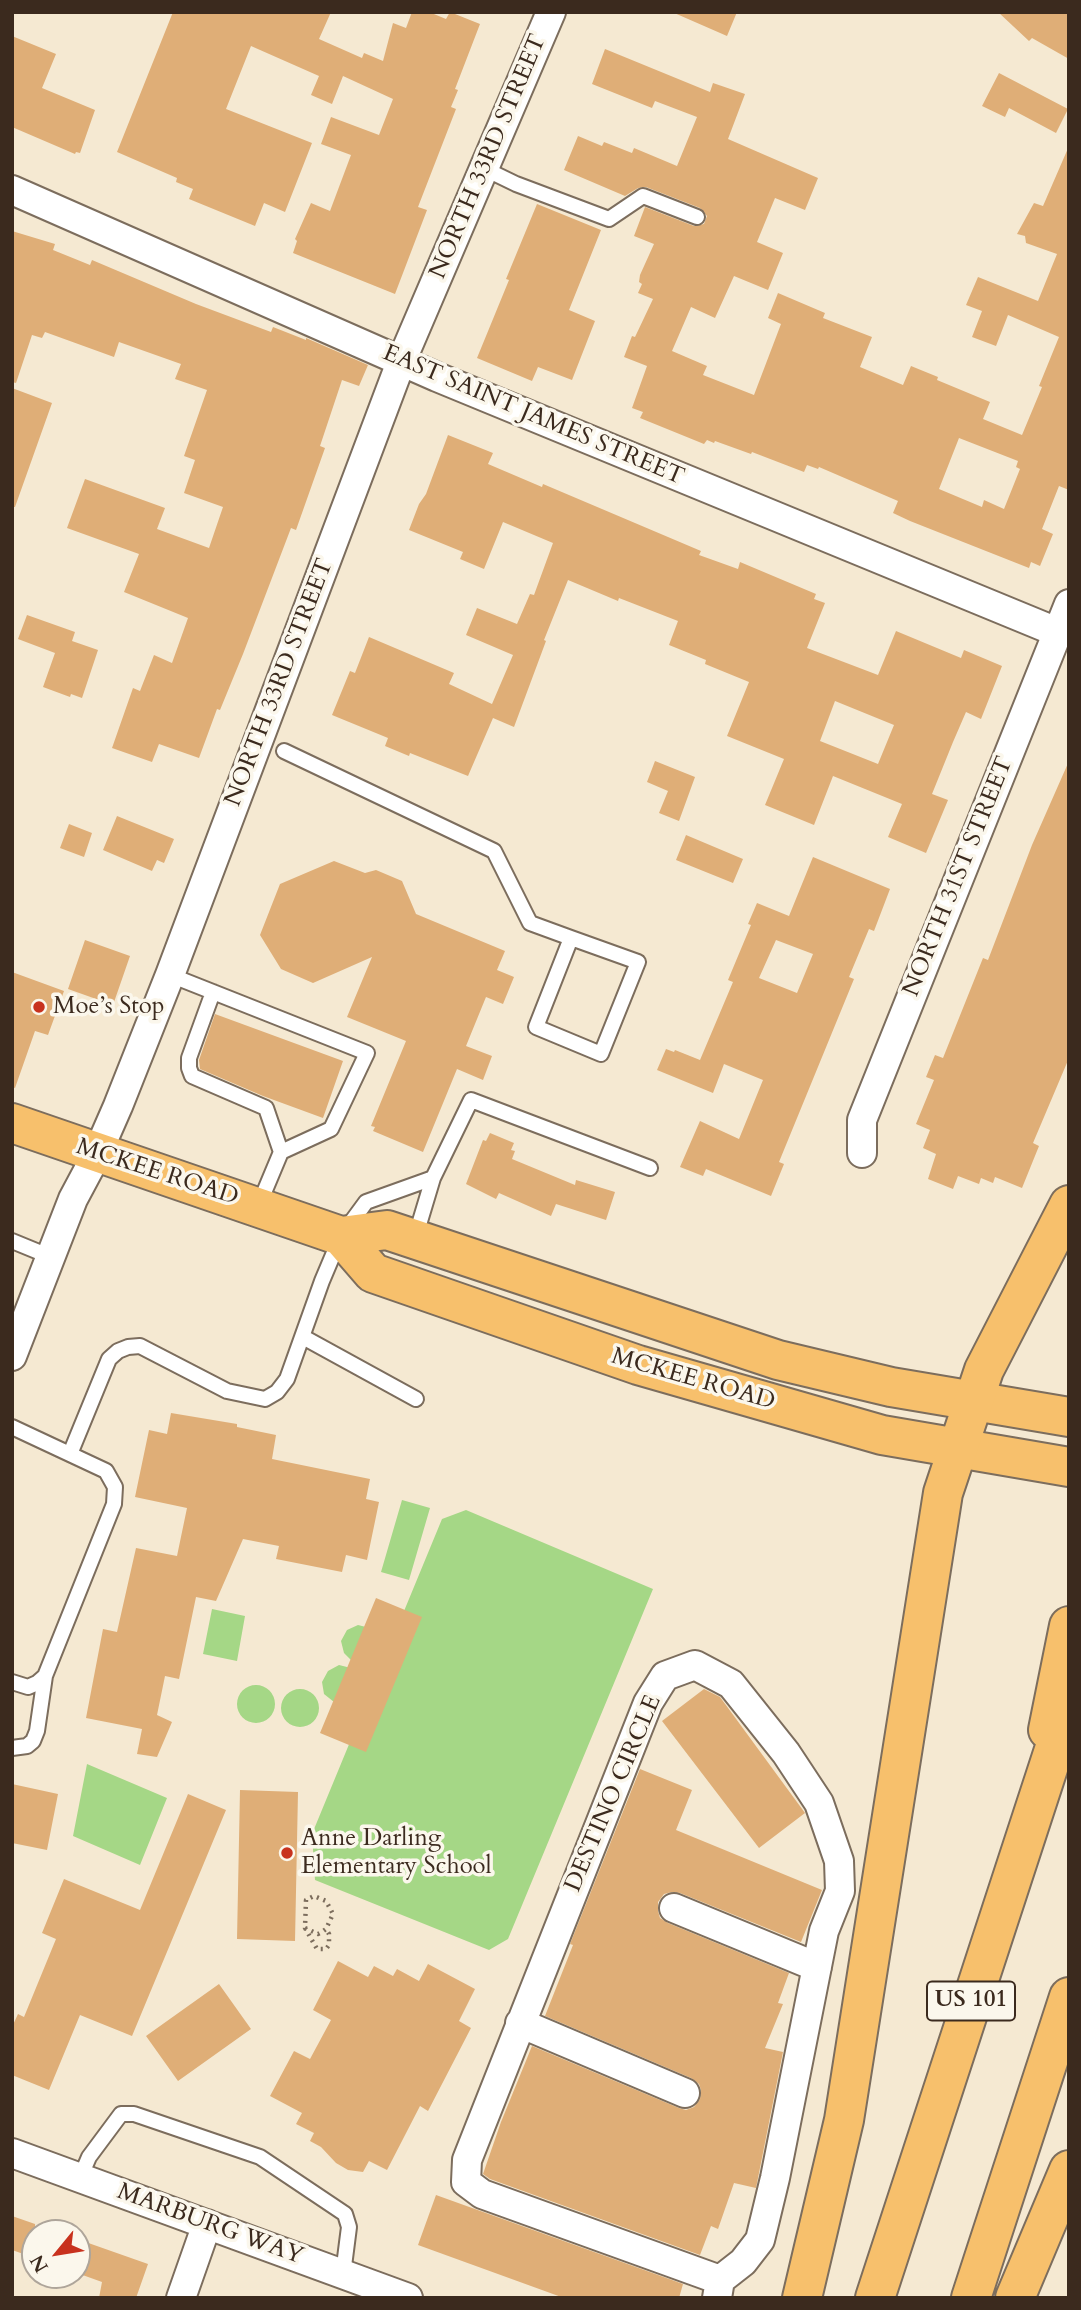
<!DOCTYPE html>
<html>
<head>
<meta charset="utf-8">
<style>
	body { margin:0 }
	#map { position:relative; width:1081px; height:2310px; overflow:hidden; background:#f5e9d2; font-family:Cardo,serif }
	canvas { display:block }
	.frame { position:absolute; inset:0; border:14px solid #3b2a1e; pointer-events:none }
	.north { position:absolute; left:21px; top:2219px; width:70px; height:70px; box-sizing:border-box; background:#fbf7ec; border:2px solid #aea59a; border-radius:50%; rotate:240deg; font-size:19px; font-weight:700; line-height:28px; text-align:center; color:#3b2a1e }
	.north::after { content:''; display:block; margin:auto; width:24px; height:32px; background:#c8321e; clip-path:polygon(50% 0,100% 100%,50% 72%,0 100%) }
</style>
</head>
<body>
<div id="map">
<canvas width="1081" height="2310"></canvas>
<div class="frame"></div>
<div class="north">N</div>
</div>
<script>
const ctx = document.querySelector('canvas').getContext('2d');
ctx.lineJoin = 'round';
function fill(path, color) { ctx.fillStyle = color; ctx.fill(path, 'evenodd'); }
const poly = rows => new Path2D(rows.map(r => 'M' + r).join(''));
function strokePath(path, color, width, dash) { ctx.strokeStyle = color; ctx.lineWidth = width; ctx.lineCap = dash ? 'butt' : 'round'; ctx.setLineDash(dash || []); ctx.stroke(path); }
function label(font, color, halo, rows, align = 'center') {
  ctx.font = font + ' Cardo,serif'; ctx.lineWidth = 7; ctx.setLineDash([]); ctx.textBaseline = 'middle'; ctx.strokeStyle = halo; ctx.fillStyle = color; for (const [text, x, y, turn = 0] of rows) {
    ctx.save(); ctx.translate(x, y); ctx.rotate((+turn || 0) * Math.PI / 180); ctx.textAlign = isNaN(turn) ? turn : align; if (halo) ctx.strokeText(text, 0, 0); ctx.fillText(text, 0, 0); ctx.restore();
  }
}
fill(poly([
	[402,1500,430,1508,409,1580,381,1572],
	[466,1510,653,1589,508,1939,489,1950,315,1880,312,1834,442,1519],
	[212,1609,245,1616,237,1661,203,1654],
	[358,1625,370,1628,353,1662,344,1653,341,1641,347,1630],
	[339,1665,351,1668,334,1702,324,1694,322,1682,328,1671],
	'237 1704a19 19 0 1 1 38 0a19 19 0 1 1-38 0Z',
	'281 1708a19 19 0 1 1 38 0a19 19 0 1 1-38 0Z',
	[87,1764,167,1798,140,1865,73,1836]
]), '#a5d786');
fill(poly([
	[173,12,331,12,319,39,362,58,364,53,383,61,393,23,406,28,412,12,429,12,446,19,450,12,480,24,455,89,458,90,451,107,456,109,418,207,427,210,395,294,293,253,297,241,295,239,311,203,330,211,351,155,321,144,331,117,379,135,393,99,343,76,332,104,311,95,319,76,251,46,226,109,312,143,285,212,264,203,255,226,189,199,193,189,176,182,177,178,117,152],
	[672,12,737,12,727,36],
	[998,12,1069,12,1069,59,1032,38,1029,41],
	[12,36,56,54,42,88,95,110,80,153,76,152,75,154,12,127],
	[605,49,710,92,713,83,745,94,728,139,818,178,805,210,775,198,757,242,783,253,768,290,734,276,715,318,691,307,672,351,707,366,703,375,754,395,781,324,768,318,778,293,825,313,823,318,872,337,860,367,903,385,911,366,938,377,937,380,990,402,983,419,1022,435,1042,387,1039,386,1059,337,1008,315,996,346,972,337,982,311,966,305,978,277,1038,301,1057,254,1026,243,1025,236,1017,234,1034,203,1043,206,1069,146,1069,490,1059,486,1042,529,1053,534,1040,566,1031,562,1029,568,910,521,893,513,898,501,819,467,818,469,807,465,804,472,752,452,751,454,715,441,714,443,707,440,704,444,640,418,643,412,632,408,647,366,624,357,632,336,635,337,653,299,638,293,642,284,639,282,640,275,654,244,634,236,645,207,694,226,704,224,707,216,700,208,646,187,638,188,625,196,564,170,578,136,602,146,604,142,632,153,634,148,677,166,697,117,655,101,652,108,592,84],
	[959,438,1018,461,1016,467,1020,469,1004,509,984,500,982,507,939,489],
	[999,73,1068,109,1056,133,1009,108,1005,117,982,106],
	[537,204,601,230,569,310,595,321,572,380,538,367,532,381,477,358,509,280,506,279],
	[12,231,55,244,53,250,90,265,92,260,196,304,271,332,273,327,306,340,306,338,368,365,359,386,342,380,320,446,325,448,296,530,291,528,243,654,220,710,217,709,199,758,159,744,152,762,112,748,133,688,140,691,154,655,172,663,188,618,124,592,139,554,67,528,85,479,165,508,157,529,209,548,223,507,184,493,195,460,184,456,207,390,175,379,181,364,119,342,114,357,45,332,42,338,32,335,16,383,12,382],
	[12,388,52,403,15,507,12,507],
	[448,435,493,453,488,464,542,487,543,484,701,551,699,555,738,569,740,562,816,594,814,599,825,603,807,648,878,675,896,631,961,658,964,650,1002,666,981,719,966,712,953,742,932,794,948,800,926,853,888,837,902,804,833,776,814,825,765,805,784,759,727,736,749,682,705,664,706,660,669,645,678,621,619,598,618,601,568,580,544,640,546,641,514,727,493,718,468,776,410,753,409,756,385,746,388,738,332,715,350,671,355,673,369,637,454,673,449,684,492,704,513,655,466,635,477,608,517,624,530,594,534,595,553,543,503,522,484,569,460,559,463,552,409,530,419,504,426,494],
	[835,701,894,725,878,764,820,741],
	[27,615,75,632,72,641,98,650,82,698,71,694,70,697,43,687,55,653,18,639],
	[655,761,695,777,679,821,659,813,668,791,647,782],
	[1069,761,1069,1058,1033,1143,1039,1146,1022,1188,995,1177,993,1183,981,1178,979,1184,958,1176,953,1189,928,1179,936,1154,923,1148,930,1130,916,1124,934,1080,926,1077,935,1055,943,1058,983,958,988,960,1032,845],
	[117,816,174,839,164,863,157,860,152,871,103,850],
	[69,824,92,833,84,857,60,848],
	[686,835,743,859,733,883,676,860],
	[813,857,890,889,874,931,869,929,849,977,854,979,779,1162,784,1164,771,1196,706,1169,703,1176,680,1167,700,1121,739,1139,763,1080,724,1064,713,1093,657,1070,666,1049,674,1052,675,1050,700,1060,733,982,728,980,751,925,748,924,757,903,789,916],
	[776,940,813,954,797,993,759,978],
	[334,861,365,873,376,870,402,881,416,914,505,951,497,970,514,977,503,1004,486,997,466,1046,492,1056,483,1080,457,1069,423,1152,373,1131,375,1127,371,1126,406,1041,347,1017,372,957,313,983,281,969,260,935,280,884],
	[85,940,130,956,113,1005,68,989],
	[12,972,64,991,48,1035,35,1031,15,1088,12,1087],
	[215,1014,343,1061,323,1118,263,1096,200,1069,199,1060],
	[490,1133,514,1143,511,1150,515,1151,512,1159,575,1185,576,1180,615,1192,606,1220,556,1204,551,1216,499,1193,496,1199,466,1184,483,1140,486,1141],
	[171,1413,237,1424,237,1427,276,1435,272,1459,370,1479,366,1499,379,1502,367,1560,346,1555,342,1572,276,1559,279,1546,243,1539,216,1601,196,1597,179,1679,165,1676,157,1715,172,1722,157,1757,137,1754,142,1729,86,1718,103,1629,117,1632,136,1548,177,1556,187,1508,135,1497,149,1430,167,1434],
	[376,1598,422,1617,366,1752,320,1733],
	[704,1689,720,1697,805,1813,759,1848,662,1721],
	[640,1769,692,1790,676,1830,822,1890,801,1942,680,1893,672,1892,664,1894,658,1902,658,1911,660,1918,668,1923,789,1973,778,2003,783,2004,765,2048,783,2052,756,2188,734,2183,718,2229,711,2226,700,2255,490,2179,483,2174,501,2122,532,2046,679,2108,686,2110,694,2107,700,2099,701,2090,699,2084,691,2078,545,2016,573,1945,570,1944],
	[12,1784,58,1794,47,1850,12,1843],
	[240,1790,298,1792,295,1941,237,1939],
	[188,1794,226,1810,132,2036,80,2015,49,2090,12,2075,12,2027,18,2014,24,2017,56,1939,42,1933,64,1879,140,1910],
	[338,1961,368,1977,374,1966,393,1976,397,1969,419,1981,428,1964,475,1989,459,2021,471,2028,428,2111,420,2106,387,2170,369,2161,363,2172,348,2170,336,2163,321,2147,310,2141,314,2133,296,2124,302,2113,270,2096,294,2051,310,2059,331,2020,313,2010],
	[219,1984,251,2029,178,2081,146,2036],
	[436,2195,683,2284,679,2298,564,2298,418,2245],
	[12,2216,35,2224,35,2258,12,2250],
	[77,2239,148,2264,136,2298,99,2298,102,2282,77,2273]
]), '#dfae77');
const service = poly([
	[483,168,516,184,609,219,643,196,697,217],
	[284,751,494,851,530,923,571,938,638,962,601,1054,536,1027,571,938],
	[170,975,367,1053,331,1129,281,1152],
	[213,992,189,1058,189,1068,192,1076,266,1108,281,1152,258,1207],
	[415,1238,433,1178,471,1100,650,1168],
	[12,1241,51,1257],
	[303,1337,416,1399],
	[12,1427,106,1471,115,1487,114,1504,45,1676,37,1683,28,1687,12,1682],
	[70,1454,109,1359,118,1351,128,1347,140,1346,227,1391,265,1399,277,1392,287,1379,322,1281,341,1236,366,1202,433,1178],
	[12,1748,27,1746,33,1741,37,1731,45,1676],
	[80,2178,89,2157,121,2114,134,2114,260,2157,345,2214,349,2227,343,2274]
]);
const minor = poly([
	[12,190,437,377,1057,632],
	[862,1153,862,1120,1069,604],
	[12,1356,73,1199,97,1154,118,1106,170,975,401,362,551,12],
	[674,1908,817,1967],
	[520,2023,685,2093],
	[12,2153,408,2298],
	[181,2298,207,2224],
	[717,2298,720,2280,743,2262,760,2240,775,2178,824,1931,840,1891,839,1861,819,1803,786,1753,731,1684,695,1665,665,1676,648,1703,467,2160,466,2182,482,2194,720,2280]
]);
const primary = poly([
	[12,1123,341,1236,387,1230,778,1360,891,1387,1069,1417],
	[341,1236,373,1273,638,1365,882,1435,1069,1467]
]);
const motorway = poly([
	[1048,1730,1069,1626],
	[802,2298,844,2120,943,1493,984,1370,1069,1205],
	[875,2298,1069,1704],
	[971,2298,1069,1997],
	[1015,2298,1069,2170]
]);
strokePath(service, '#7c6d5d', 18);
strokePath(minor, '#7c6d5d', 32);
strokePath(primary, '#7c6d5d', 42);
strokePath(motorway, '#7c6d5d', 42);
strokePath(poly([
	[305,1928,318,1934,322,1932,326,1929,333,1914,326,1901,314,1896,306,1900,305,1928,317,1949,326,1949,329,1945,329,1934,326,1929]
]), '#7c6d5d', 4.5, [2, 5]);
strokePath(service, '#fff', 14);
strokePath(minor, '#fff', 28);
strokePath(primary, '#f7c06c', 38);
strokePath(motorway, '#f7c06c', 38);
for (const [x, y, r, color] of [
	[39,1007,7,"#c8321e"],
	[287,1853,7,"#c8321e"]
]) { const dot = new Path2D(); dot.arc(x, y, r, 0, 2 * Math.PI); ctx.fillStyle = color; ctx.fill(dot); strokePath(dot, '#fbf7ec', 2.5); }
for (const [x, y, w] of [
	[971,2001,88]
]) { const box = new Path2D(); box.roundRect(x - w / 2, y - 19.5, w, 39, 5); ctx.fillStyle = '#fbf7ec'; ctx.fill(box); strokePath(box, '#3b2a1e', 2); }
label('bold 23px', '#3b2a1e', null, [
	["US 101",971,2001]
]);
label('24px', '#3b2a1e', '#fbf7ec', [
	["NORTH 33RD STREET",489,157,-67],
	["EAST SAINT JAMES STREET",533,416,23],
	["NORTH 33RD STREET",280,683,-69],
	["NORTH 31ST STREET",959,877,-68],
	["MCKEE ROAD",157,1173,18],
	["MCKEE ROAD",693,1380,16],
	["DESTINO CIRCLE",614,1794,-67],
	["MARBURG WAY",210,2225,20]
]);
label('24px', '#3b2a1e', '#fbf7ec', [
	["Moe’s Stop",53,1007],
	["Anne Darling",301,1839],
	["Elementary School",301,1867]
], 'left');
</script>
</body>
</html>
